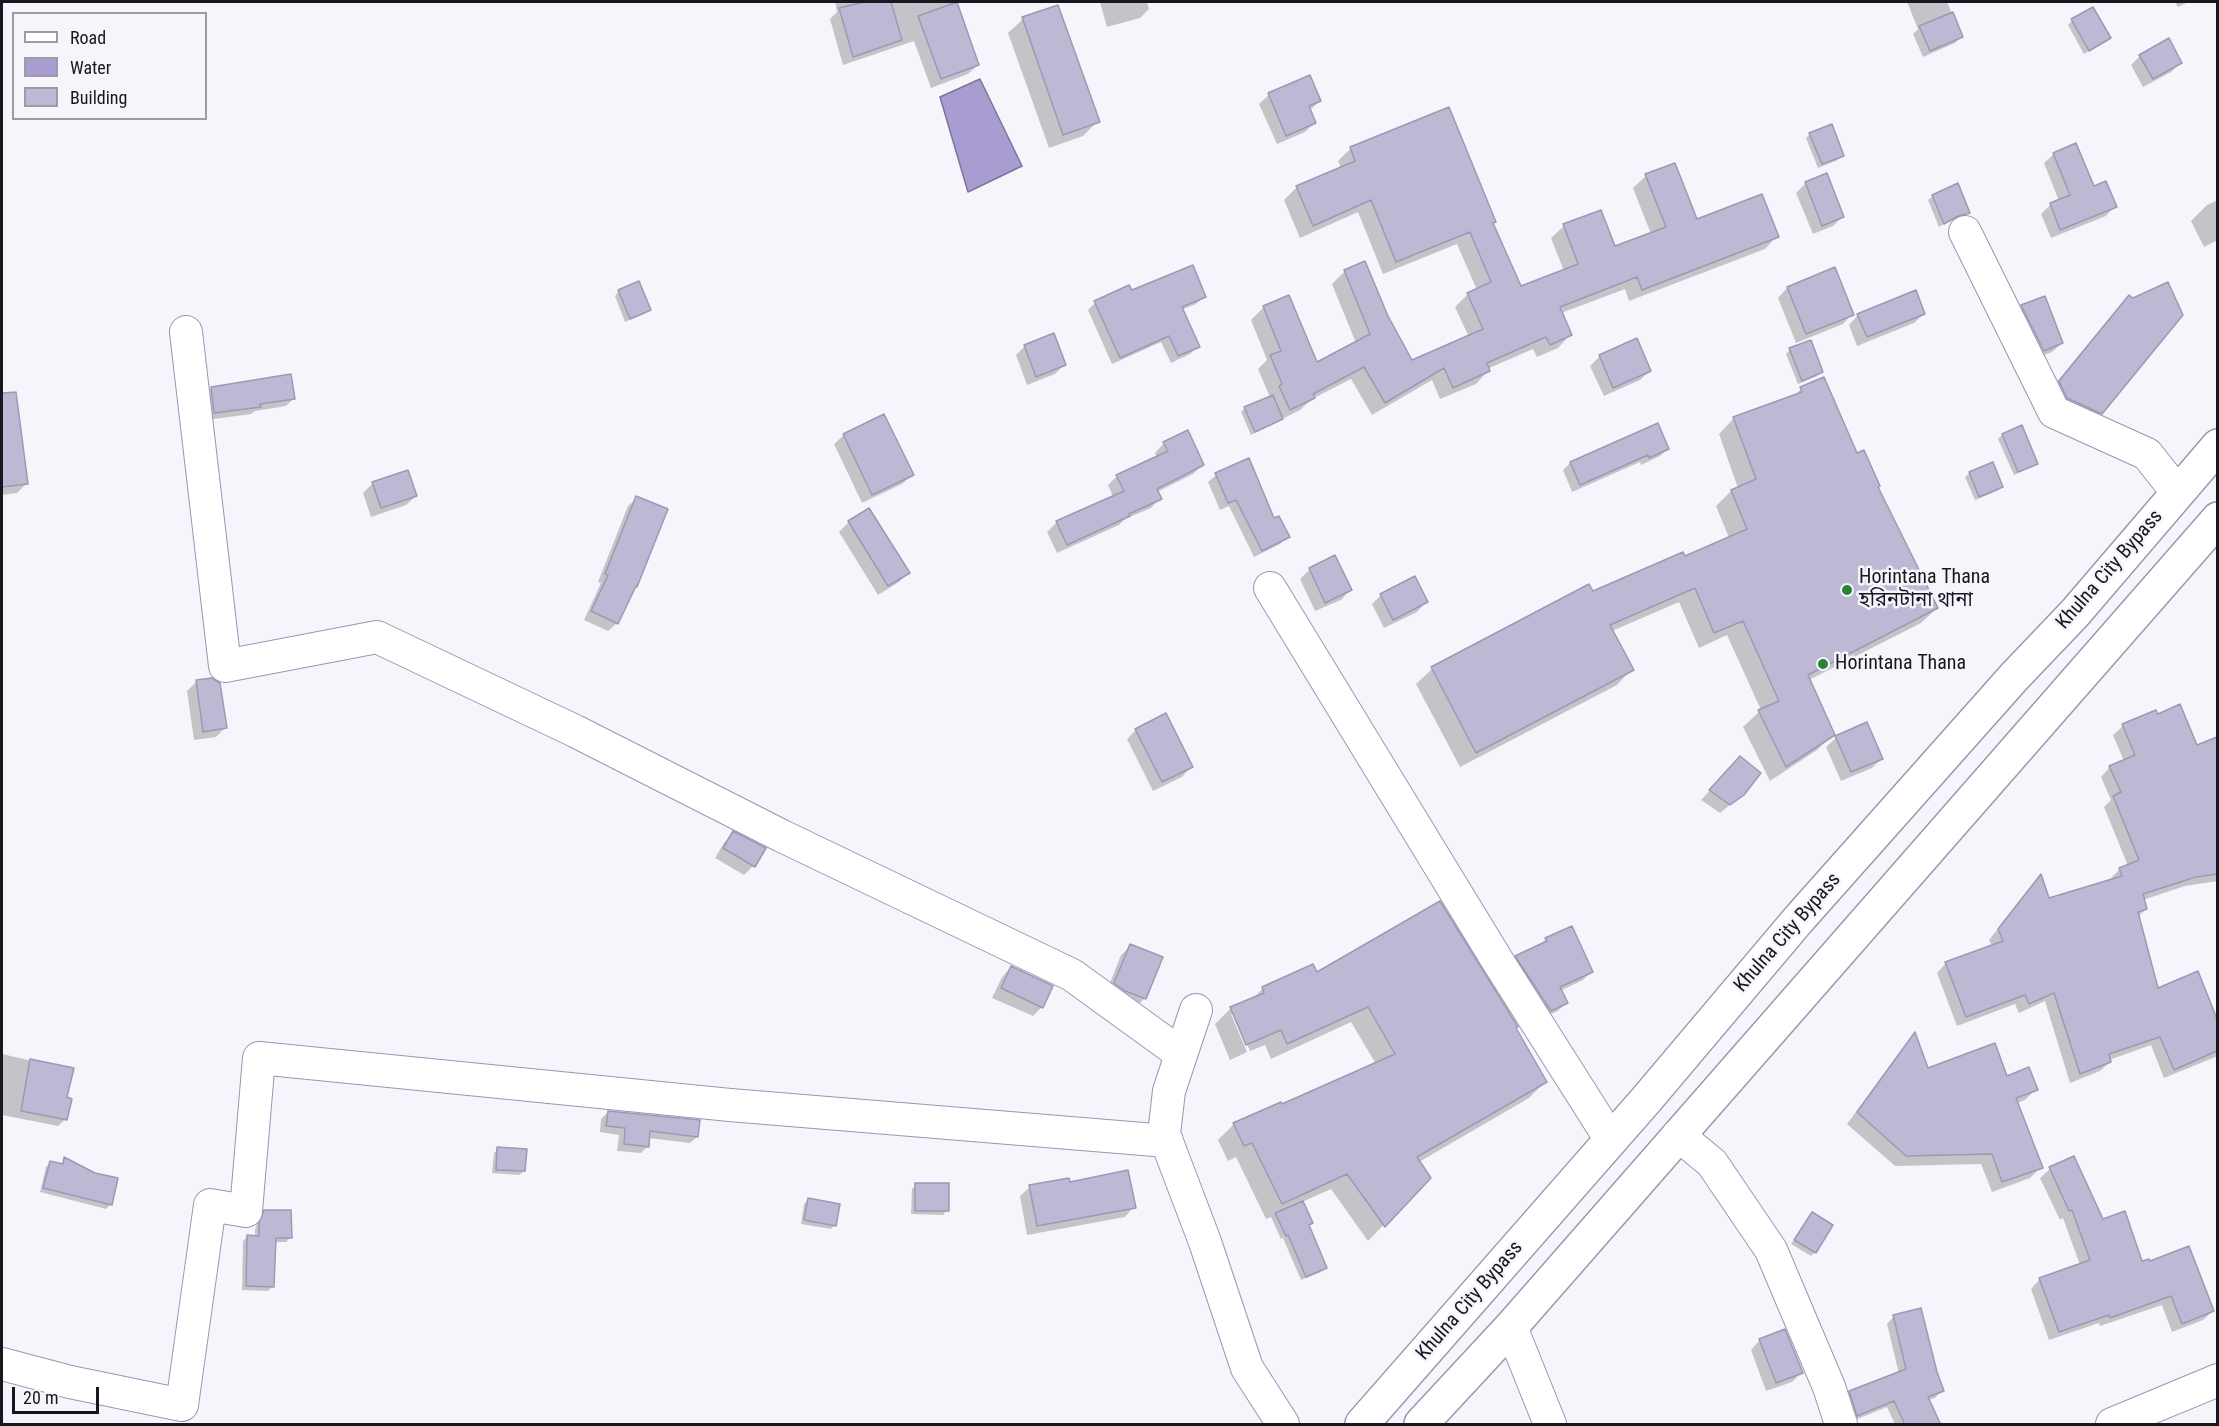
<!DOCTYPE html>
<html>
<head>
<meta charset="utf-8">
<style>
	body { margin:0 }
	#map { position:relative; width:2219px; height:1426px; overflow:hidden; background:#f6f5fb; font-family:"Roboto Condensed",sans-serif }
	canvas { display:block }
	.frame { position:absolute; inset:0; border:3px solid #191620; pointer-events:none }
	.legend { position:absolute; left:12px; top:12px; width:195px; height:108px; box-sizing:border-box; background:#f6f5fb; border:2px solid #9e9ca3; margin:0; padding:8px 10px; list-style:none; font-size:18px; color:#191620 }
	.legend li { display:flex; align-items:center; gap:12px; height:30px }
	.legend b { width:30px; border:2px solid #9e9ca3 }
	.scale { position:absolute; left:12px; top:1387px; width:87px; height:27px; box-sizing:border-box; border:3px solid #191620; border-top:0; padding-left:8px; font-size:18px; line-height:21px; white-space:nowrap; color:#191620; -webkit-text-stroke:4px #f6f5fb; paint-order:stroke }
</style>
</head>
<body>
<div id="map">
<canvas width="2219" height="1426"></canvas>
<div class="frame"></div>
<ul class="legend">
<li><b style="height:8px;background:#fff"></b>Road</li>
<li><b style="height:16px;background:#a89cd1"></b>Water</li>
<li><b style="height:16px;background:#bdb8d3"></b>Building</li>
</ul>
<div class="scale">20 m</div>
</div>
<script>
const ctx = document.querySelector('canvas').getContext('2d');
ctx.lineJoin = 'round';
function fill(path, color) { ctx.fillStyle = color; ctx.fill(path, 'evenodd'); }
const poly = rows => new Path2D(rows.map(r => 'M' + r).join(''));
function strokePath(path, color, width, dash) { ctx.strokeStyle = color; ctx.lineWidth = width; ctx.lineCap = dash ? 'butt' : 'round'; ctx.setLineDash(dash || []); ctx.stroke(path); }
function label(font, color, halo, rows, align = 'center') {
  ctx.font = font + ' "Roboto Condensed","Noto Sans Bengali",sans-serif'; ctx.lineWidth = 5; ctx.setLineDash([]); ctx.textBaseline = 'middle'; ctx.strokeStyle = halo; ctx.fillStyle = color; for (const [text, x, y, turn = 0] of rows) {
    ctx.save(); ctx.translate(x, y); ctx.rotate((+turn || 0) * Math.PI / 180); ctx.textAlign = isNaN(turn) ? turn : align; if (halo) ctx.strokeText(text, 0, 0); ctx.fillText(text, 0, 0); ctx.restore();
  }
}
const water = poly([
	[980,79,1022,166,968,192,940,97,980,79]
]);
fill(water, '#a89cd1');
strokePath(water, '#7d749c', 1.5);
fill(poly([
	[835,2,955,2,978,65,968,74,931,88,914,41,843,65,830,19,837,12],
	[1100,2,1147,2,1149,9,1140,18,1107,27],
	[1907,2,1947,2,1962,36,1955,43,1923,57,1913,34,1918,29],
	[2175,2,2188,2,2178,7],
	[1023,19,1098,121,1083,136,1049,148,1008,33],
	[2072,21,2109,38,2084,54,2068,25],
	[2140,56,2181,62,2171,72,2143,87,2131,65],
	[1309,77,1320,101,1310,110,1314,123,1305,132,1277,144,1259,104,1269,95],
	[1810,134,1842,155,1838,160,1818,168,1806,138],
	[1351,148,1492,224,1521,288,1564,271,1551,238,1564,226,1614,248,1651,234,1633,188,1646,176,1696,221,1777,236,1765,249,1629,301,1625,289,1561,313,1570,335,1558,348,1537,357,1533,349,1487,369,1488,371,1476,384,1440,399,1432,380,1372,415,1351,379,1312,399,1300,410,1251,435,1241,412,1245,408,1270,397,1258,369,1267,360,1251,320,1264,307,1316,364,1356,343,1332,284,1345,271,1387,317,1411,362,1469,337,1455,307,1468,294,1477,290,1457,244,1383,274,1358,212,1300,238,1284,200,1297,187,1341,168,1338,161],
	[2054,154,2115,206,2106,216,2051,238,2041,214,2051,204,2059,201,2044,163],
	[1806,183,1842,217,1833,226,1813,234,1796,193],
	[1933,196,1968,212,1964,217,1952,219,1939,227,1928,200],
	[2218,200,2218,240,2204,247,2191,221,2207,205],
	[1834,269,1852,314,1843,324,1796,343,1778,298,1787,288],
	[619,291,649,310,644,314,625,322,615,296],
	[1131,292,1204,297,1196,304,1181,310,1198,346,1190,354,1171,363,1161,342,1112,364,1088,310,1095,303],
	[2129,297,2132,300,2101,413,2088,427,2046,395,2116,310],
	[2022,306,2062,343,2052,352,2034,359,2013,316],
	[1924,314,1914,323,1857,346,1849,325,1858,315],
	[1636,340,1650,371,1640,380,1604,396,1590,366,1600,356],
	[1025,346,1064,365,1055,374,1027,385,1016,355],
	[1790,350,1821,372,1817,376,1798,384,1786,354],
	[211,388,293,399,286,406,255,411,251,414,207,420,204,396],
	[1801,389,1856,455,1876,488,1937,608,1921,623,1809,680,1833,734,1817,750,1770,781,1743,727,1761,710,1727,635,1699,648,1679,602,1612,631,1632,669,1617,685,1460,767,1416,684,1432,669,1588,586,1592,593,1729,538,1716,506,1731,491,1738,488,1719,434,1734,418,1792,398],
	[19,426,27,483,17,493,2,495,2,429],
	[844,435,912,475,902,484,862,503,834,444],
	[2002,435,2036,463,2032,467,2014,475,1998,439],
	[1164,443,1202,465,1193,474,1157,492,1160,498,1151,508,1125,519,1119,525,1057,553,1047,532,1057,522,1113,497,1108,485,1117,476,1157,458,1155,453],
	[1667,449,1660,456,1641,465,1640,462,1572,492,1563,470,1570,463],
	[1970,473,2002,487,1997,491,1975,500,1965,477],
	[1216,475,1288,536,1280,544,1254,557,1229,506,1220,510,1208,482],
	[373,483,416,496,406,505,371,517,363,493],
	[637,498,636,586,617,623,608,631,584,620,601,583,598,582,628,506],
	[869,510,908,573,899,582,878,595,839,532,849,522],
	[1335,557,1350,590,1341,600,1315,611,1300,579,1310,569],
	[1381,595,1426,602,1417,612,1384,628,1372,604],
	[197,681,225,728,216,737,194,740,187,691],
	[2123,726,2196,747,2218,739,2218,766,2216,767,2218,771,2218,881,2185,886,2143,900,2146,909,2138,917,2157,990,2197,973,2218,1023,2218,1056,2164,1078,2151,1045,2109,1060,2110,1062,2100,1071,2070,1083,2045,1001,2019,1013,2015,1004,1957,1026,1937,973,1946,963,1992,946,1989,940,2032,886,2048,900,2111,881,2110,879,2119,870,2128,866,2104,807,2111,800,2101,777,2110,767,2124,761,2113,735],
	[1136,730,1191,767,1182,777,1153,791,1127,739],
	[1836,738,1882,758,1872,768,1841,781,1826,747],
	[1731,768,1743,794,1720,813,1701,800],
	[733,833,753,866,744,875,715,858,724,843],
	[1546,939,1591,972,1583,980,1560,991,1566,1003,1558,1011,1542,1018,1508,965,1516,957,1538,947],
	[1131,946,1161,958,1144,999,1135,1008,1106,993,1121,955],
	[1312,966,1316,974,1515,1029,1545,1082,1529,1098,1419,1162,1429,1178,1368,1241,1331,1189,1302,1202,1312,1223,1308,1227,1325,1268,1321,1272,1301,1280,1283,1238,1281,1239,1271,1217,1266,1219,1236,1157,1228,1161,1218,1140,1234,1124,1282,1106,1376,1064,1351,1022,1271,1059,1265,1045,1250,1051,1234,1014,1231,1014,1247,1052,1230,1060,1215,1024,1231,1008,1252,1000,1262,989],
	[1011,967,1042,1007,1033,1016,992,998,1002,977],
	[1915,1035,1927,1070,2006,1078,2036,1089,2025,1100,2017,1103,2041,1167,2030,1178,1992,1192,1981,1164,1895,1166,1847,1124,1905,1045],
	[2,1054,72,1070,65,1098,66,1119,58,1126,2,1115],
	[608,1112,697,1137,690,1143,648,1138,648,1146,641,1153,617,1151,619,1135,600,1132,601,1119],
	[498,1149,524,1171,519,1175,492,1173,494,1153],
	[65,1159,111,1204,106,1209,40,1192,46,1167,50,1163,60,1165],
	[2050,1169,2141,1263,2213,1311,2203,1320,2172,1332,2162,1305,2100,1326,2099,1323,2049,1340,2031,1289,2040,1279,2080,1265,2063,1218,2060,1220,2040,1178],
	[1069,1184,1134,1207,1125,1217,1027,1235,1020,1196,1030,1187],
	[916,1185,947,1210,943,1215,911,1214,912,1189],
	[808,1200,835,1225,831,1229,801,1224,804,1204],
	[265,1212,290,1238,286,1242,274,1242,273,1286,268,1291,242,1290,243,1241,247,1237,255,1237,255,1229,260,1216],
	[1812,1214,1815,1252,1811,1256,1791,1244],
	[1894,1316,1935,1372,1942,1390,1935,1398,1928,1400,1940,1424,1895,1424,1887,1407,1850,1422,1843,1400,1850,1393,1899,1374,1887,1324],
	[1760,1340,1802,1372,1792,1382,1766,1391,1751,1350]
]), '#0003');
const building = poly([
	[864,2,891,2,902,40,853,57,839,8,864,2],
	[957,2,979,65,941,79,918,16,957,2],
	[1058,5,1100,122,1063,135,1022,17,1058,5],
	[2093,7,2111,38,2089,51,2071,19,2093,7],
	[1953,12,1963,37,1930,51,1919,26,1953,12],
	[2169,38,2182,63,2153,79,2139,55,2169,38],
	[1310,75,1321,101,1309,106,1316,123,1286,136,1268,93,1310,75],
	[1449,107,1496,222,1493,223,1521,286,1578,264,1563,224,1601,210,1615,246,1666,227,1645,174,1675,163,1697,219,1762,194,1779,237,1642,290,1637,277,1560,307,1572,335,1550,345,1546,337,1487,363,1490,371,1453,388,1444,368,1385,403,1364,367,1313,394,1315,398,1290,410,1279,386,1282,384,1270,355,1281,351,1263,306,1289,295,1317,362,1370,334,1344,270,1365,261,1388,316,1412,360,1483,329,1467,293,1491,282,1470,232,1396,262,1371,200,1313,226,1296,186,1355,161,1350,147,1449,107],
	[1832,124,1844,156,1822,164,1809,133,1832,124],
	[2076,143,2094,186,2106,181,2117,207,2060,230,2050,203,2070,195,2053,153,2076,143],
	[1827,173,1844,217,1822,226,1805,182,1827,173],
	[1958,183,1970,213,1958,216,1944,224,1932,195,1958,183],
	[1193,265,1206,297,1182,307,1200,347,1178,356,1169,336,1120,358,1094,301,1129,285,1132,290,1193,265],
	[1835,267,1854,315,1806,334,1787,287,1835,267],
	[639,281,651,310,630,319,618,290,639,281],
	[2168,282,2183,315,2102,414,2067,398,2059,381,2129,295,2133,298,2168,282],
	[1916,290,1925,314,1867,337,1857,314,1916,290],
	[2045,296,2063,343,2044,351,2021,305,2045,296],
	[1054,333,1066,365,1036,377,1024,345,1054,333],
	[1637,338,1651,371,1613,388,1599,355,1637,338],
	[1811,340,1823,372,1802,381,1789,348,1811,340],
	[291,374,295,399,260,404,261,407,214,413,211,387,291,374],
	[1824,377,1857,453,1864,450,1880,486,1878,487,1938,608,1808,675,1835,735,1786,767,1758,710,1779,701,1743,621,1714,633,1695,588,1610,625,1634,670,1476,753,1431,667,1589,584,1593,591,1683,552,1685,556,1747,529,1731,490,1756,479,1733,417,1802,392,1800,387,1824,377],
	[16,392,28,484,2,487,2,393,16,392],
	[1273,395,1283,419,1255,432,1244,407,1273,395],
	[884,414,914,475,872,495,843,434,884,414],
	[1658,423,1669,449,1649,458,1648,455,1580,485,1570,462,1658,423],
	[2022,425,2038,464,2018,472,2002,434,2022,425],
	[1188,430,1204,465,1157,489,1162,499,1129,514,1130,516,1067,545,1056,521,1124,491,1116,475,1168,451,1163,442,1188,430],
	[1249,458,1274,518,1279,516,1290,537,1262,551,1236,500,1228,503,1215,473,1249,458],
	[1993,462,2003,487,1979,497,1969,472,1993,462],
	[408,470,417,496,381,508,372,482,408,470],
	[636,496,668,509,637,587,636,586,618,624,591,611,608,575,605,574,636,496],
	[869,508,910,573,888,586,848,521,869,508],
	[1335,555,1352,590,1325,603,1309,568,1335,555],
	[1415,576,1428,602,1393,620,1380,594,1415,576],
	[212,678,220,683,227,728,203,732,196,680,212,678],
	[2180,704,2197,745,2217,737,2217,874,2196,877,2143,894,2147,909,2138,912,2158,988,2198,971,2217,1019,2217,1051,2174,1070,2160,1037,2109,1054,2111,1062,2080,1074,2054,993,2029,1004,2025,995,1966,1017,1945,962,2003,941,1998,929,2041,874,2049,898,2122,876,2119,868,2139,860,2113,796,2121,792,2109,766,2135,755,2122,724,2156,710,2158,714,2180,704],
	[1166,713,1193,767,1162,782,1135,729,1166,713],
	[1867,722,1883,759,1851,772,1835,736,1867,722],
	[1740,756,1761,773,1744,795,1730,805,1709,790,1740,756],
	[733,831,766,848,755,867,723,848,733,831],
	[1440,901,1518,1027,1516,1028,1547,1082,1417,1157,1431,1178,1385,1227,1347,1174,1282,1204,1252,1143,1244,1146,1233,1123,1281,1102,1282,1104,1395,1054,1368,1007,1287,1044,1281,1030,1246,1045,1230,1007,1264,993,1262,987,1313,964,1317,972,1440,901],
	[1572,926,1593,972,1560,987,1568,1003,1551,1011,1515,956,1547,941,1545,938,1572,926],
	[1130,944,1163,957,1146,999,1125,991,1114,983,1130,944],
	[1011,966,1053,986,1043,1008,1001,988,1011,966],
	[1915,1032,1928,1068,1995,1043,2007,1076,2029,1067,2038,1090,2016,1098,2043,1168,2002,1182,1992,1154,1906,1156,1857,1112,1915,1032],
	[30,1059,74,1068,67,1097,72,1099,67,1120,21,1111,30,1059],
	[608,1111,700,1120,698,1137,650,1131,649,1147,624,1144,625,1128,606,1126,608,1111],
	[497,1147,527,1149,525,1171,496,1170,497,1147],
	[2074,1156,2103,1219,2125,1211,2142,1261,2149,1259,2150,1261,2189,1246,2214,1311,2182,1324,2171,1296,2110,1318,2109,1315,2059,1332,2039,1278,2090,1260,2072,1210,2069,1211,2049,1167,2074,1156],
	[64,1157,95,1173,118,1178,112,1205,43,1188,50,1161,63,1164,64,1157],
	[1128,1170,1136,1208,1037,1226,1029,1185,1069,1178,1070,1182,1128,1170],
	[915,1183,949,1183,949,1211,915,1211,915,1183],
	[808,1198,840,1204,836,1226,804,1220,808,1198],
	[1303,1201,1313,1223,1309,1225,1327,1268,1306,1277,1288,1235,1286,1236,1275,1213,1303,1201],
	[264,1210,291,1210,292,1238,276,1238,274,1287,246,1286,247,1235,259,1236,259,1223,264,1210],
	[1812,1212,1833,1225,1816,1253,1794,1240,1812,1212],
	[1921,1308,1937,1372,1944,1391,1928,1397,1941,1425,1905,1425,1894,1401,1857,1416,1849,1391,1906,1369,1893,1315,1921,1308],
	[1785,1329,1803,1373,1776,1383,1759,1339,1785,1329]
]);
fill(building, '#bdb8d3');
strokePath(building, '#9d98b3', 1.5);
const minor = poly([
	[1965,232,2054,412,2147,454,2177,492],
	[186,332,225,666,377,637,575,731,782,836,1072,975,1181,1054],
	[1270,588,1497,960,1611,1140],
	[1196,1010,1169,1091,1164,1134,1205,1242,1247,1368,1283,1424],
	[1678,1135,1712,1163,1771,1250,1829,1387,1841,1424],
	[1511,1327,1550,1424],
	[2,1364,70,1382,182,1405,210,1205,246,1211,259,1058,730,1105,1167,1141],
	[2112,1424,2218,1380]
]);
const trunk = poly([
	[1362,1424,1646,1100,1798,920,2014,677,2075,613,2218,446],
	[1421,1424,1511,1327,2218,519]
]);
strokePath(minor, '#9b96b1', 34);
strokePath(trunk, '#9b96b1', 36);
strokePath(minor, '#fff', 32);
strokePath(trunk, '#fff', 33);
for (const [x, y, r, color] of [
	[1847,590,6,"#2a8332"],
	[1823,664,6,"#2a8332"]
]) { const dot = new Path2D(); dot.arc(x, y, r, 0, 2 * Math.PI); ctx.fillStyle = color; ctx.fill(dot); strokePath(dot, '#f6f5fb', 2); }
label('20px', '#191620', '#f6f5fb', [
	["Khulna City Bypass",2110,570,-49],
	["Khulna City Bypass",1788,933,-49],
	["Khulna City Bypass",1470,1301,-49]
]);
label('20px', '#191620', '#f6f5fb', [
	["Horintana Thana",1859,578],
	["হরিনটানা থানা",1859,601],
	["Horintana Thana",1835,664]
], 'left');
</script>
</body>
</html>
